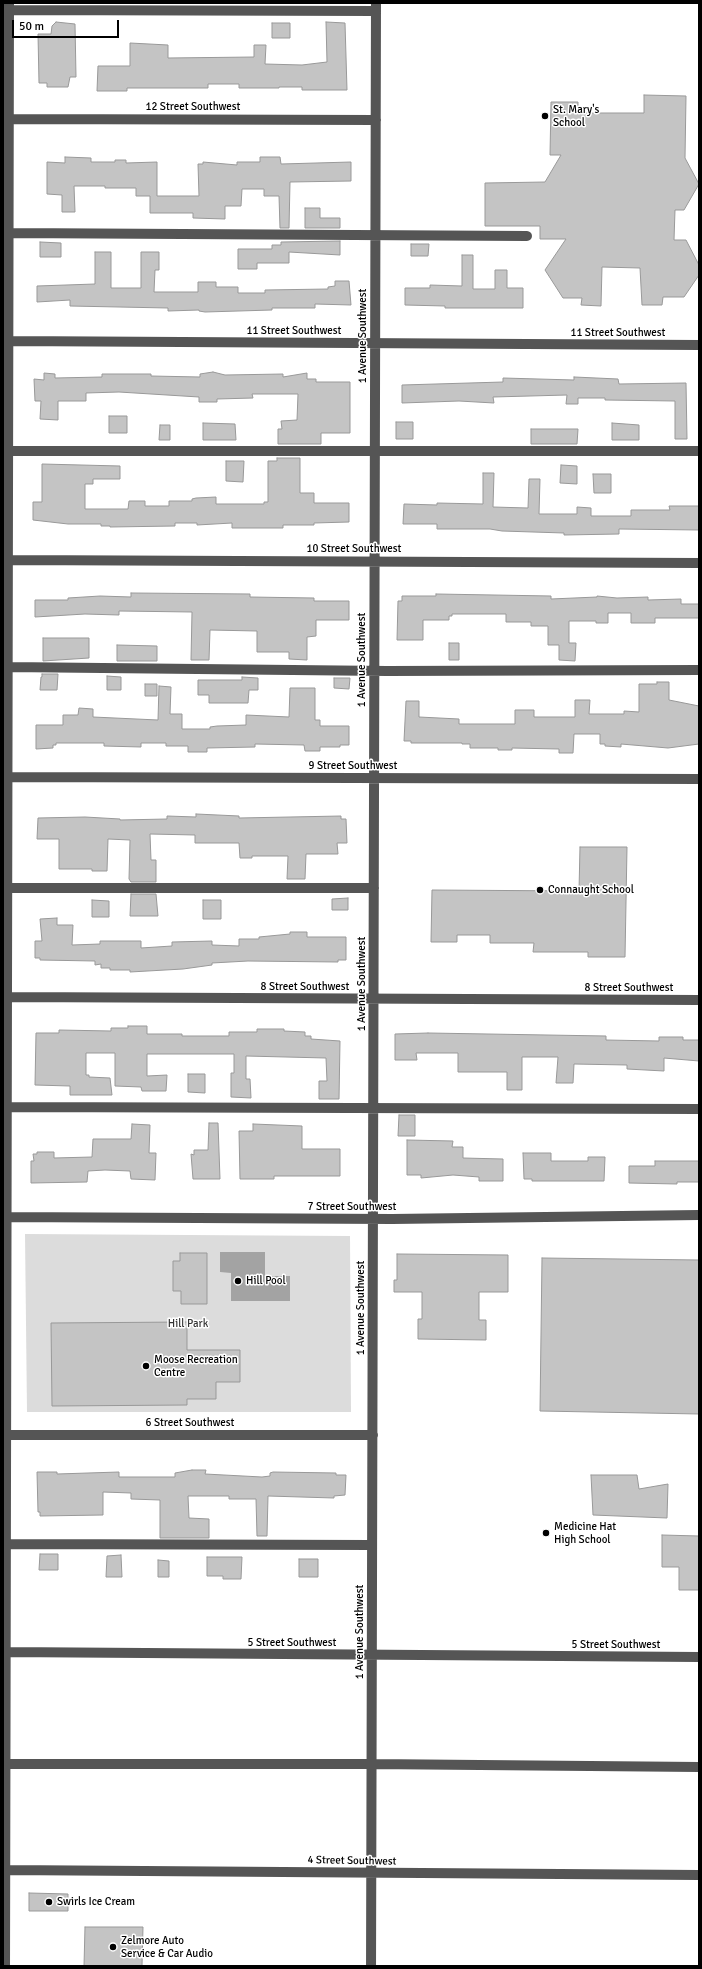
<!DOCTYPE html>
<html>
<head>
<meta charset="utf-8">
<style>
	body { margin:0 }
	#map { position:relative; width:702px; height:1969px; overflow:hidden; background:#fff; font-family:Signika,sans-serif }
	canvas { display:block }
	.frame { position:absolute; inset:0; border:4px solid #000; pointer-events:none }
	.scale { position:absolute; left:12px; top:20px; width:107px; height:18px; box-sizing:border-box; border:2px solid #000; border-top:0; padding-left:5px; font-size:12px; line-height:14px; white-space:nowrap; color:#000; -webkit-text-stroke:3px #fff; paint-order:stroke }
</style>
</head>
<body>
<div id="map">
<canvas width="702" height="1969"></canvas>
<div class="frame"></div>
<div class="scale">50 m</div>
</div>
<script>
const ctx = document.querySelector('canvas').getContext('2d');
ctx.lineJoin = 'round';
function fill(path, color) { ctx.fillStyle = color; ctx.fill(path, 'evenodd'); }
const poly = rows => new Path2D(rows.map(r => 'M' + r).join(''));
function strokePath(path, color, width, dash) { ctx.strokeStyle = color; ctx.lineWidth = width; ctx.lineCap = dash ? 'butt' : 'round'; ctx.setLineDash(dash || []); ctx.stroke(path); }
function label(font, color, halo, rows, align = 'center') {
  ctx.font = font + ' Signika,sans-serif'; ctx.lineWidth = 3; ctx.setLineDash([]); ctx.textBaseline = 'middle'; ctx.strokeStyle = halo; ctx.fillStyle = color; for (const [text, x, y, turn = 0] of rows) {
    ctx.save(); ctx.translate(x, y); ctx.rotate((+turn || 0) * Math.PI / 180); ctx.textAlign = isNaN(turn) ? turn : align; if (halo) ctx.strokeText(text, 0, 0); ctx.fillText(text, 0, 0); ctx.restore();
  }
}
fill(poly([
	[25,1234,350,1236,351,1412,27,1412]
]), '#dcdcdc');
fill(poly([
	[220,1252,265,1252,265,1276,290,1276,290,1301,231,1301,231,1273,220,1272]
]), '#a3a3a3');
const building = poly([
	[56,22,75,24,76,77,70,77,68,87,47,87,47,83,39,83,38,34,51,34,52,26,56,22],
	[326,22,345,23,347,90,302,90,302,87,279,87,279,88,239,88,239,84,208,84,208,88,127,88,127,91,97,91,98,66,130,66,130,43,168,45,168,58,254,57,254,45,266,45,265,64,302,65,327,62,326,22],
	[272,23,290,23,290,38,272,38,272,23],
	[644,95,686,96,685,158,699,184,684,210,675,210,674,240,686,240,699,265,699,275,684,297,663,297,662,305,642,305,640,268,602,267,601,306,581,305,582,298,563,298,545,270,566,239,540,239,540,226,485,226,485,183,545,182,561,155,550,155,551,102,578,102,578,113,644,113,644,95],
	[65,157,91,158,91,162,115,162,115,160,126,160,126,163,157,162,157,196,199,196,198,164,203,164,203,162,237,165,237,162,260,162,260,157,280,157,281,164,351,162,351,181,290,182,289,228,280,228,279,196,264,196,264,189,242,189,241,206,225,206,225,219,193,218,193,213,150,213,150,196,136,196,136,188,105,188,105,186,74,186,75,212,62,212,62,195,47,194,47,162,65,163,65,157],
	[305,208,320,208,320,218,340,218,340,228,305,228,305,208],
	[340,241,340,255,289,252,289,263,257,263,257,269,238,269,238,249,272,249,272,245,281,245,281,242,340,241],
	[40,242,61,243,61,257,40,257,40,242],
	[411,244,429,244,428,256,411,256,411,244],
	[95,252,111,252,111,288,141,288,141,252,159,252,159,270,155,270,154,292,198,292,198,282,216,282,216,287,238,287,238,293,265,293,265,290,328,289,328,287,335,286,335,281,349,281,351,305,315,304,315,308,272,308,272,310,205,312,199,311,199,310,168,311,168,308,70,306,70,300,37,302,37,286,95,284,95,252],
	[462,255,473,255,473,289,495,289,495,270,507,270,507,288,523,288,523,308,445,308,445,306,405,305,405,288,430,288,430,285,462,286,462,255],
	[213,372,225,375,283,374,283,377,307,373,307,379,316,379,316,382,350,382,350,433,321,433,321,444,278,444,278,429,282,429,281,421,297,420,298,394,252,394,253,398,217,399,217,402,199,402,199,397,119,392,86,393,86,401,58,401,58,420,40,419,41,401,35,401,34,379,44,380,44,373,55,374,55,378,102,377,102,374,151,374,151,376,200,377,200,374,213,372],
	[574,377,618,379,619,384,686,383,687,439,675,439,675,401,605,400,605,398,578,398,578,404,566,404,567,395,493,397,494,403,459,401,402,403,402,385,503,382,503,378,574,380,574,377],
	[109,416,127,416,127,433,109,433,109,416],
	[396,422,413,422,413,439,396,439,396,422],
	[203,423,235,424,236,440,203,440,203,423],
	[612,423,639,425,639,440,612,440,612,423],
	[160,425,170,425,170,440,159,440,160,425],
	[531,429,578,429,577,444,531,444,531,429],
	[277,458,300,458,300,493,314,493,314,503,349,503,349,522,314,523,314,525,283,525,283,528,232,528,232,523,197,525,197,523,175,523,175,526,110,527,110,526,101,526,101,524,68,524,33,520,33,502,42,502,42,464,120,466,120,479,93,479,93,484,85,484,85,509,128,509,129,501,145,501,145,506,169,506,169,501,192,501,192,499,196,498,216,497,216,504,264,504,264,502,268,502,268,461,277,461,277,458],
	[226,461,244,461,243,482,226,481,226,461],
	[561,465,577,466,577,484,560,483,561,465],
	[483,473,494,473,493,507,528,508,529,479,540,479,539,514,577,514,577,507,591,508,591,516,631,516,631,510,670,510,669,506,699,506,699,530,619,529,619,534,564,535,564,533,502,531,490,529,437,529,437,524,403,524,404,504,437,505,437,503,483,504,483,473],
	[593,474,611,474,611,493,594,493,593,474],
	[131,593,250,594,250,597,314,598,314,601,349,601,349,620,316,620,316,636,307,637,307,660,289,659,289,652,257,652,257,631,210,630,209,660,191,660,192,612,119,611,119,615,85,614,35,617,35,600,68,600,68,598,100,596,131,597,131,593],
	[436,594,551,596,551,599,597,597,597,596,617,598,648,597,648,600,681,599,681,604,699,604,699,618,655,618,655,623,631,623,631,613,608,613,608,623,596,623,596,621,569,621,569,643,576,643,575,661,559,660,559,645,548,645,548,626,531,626,531,622,506,622,506,614,452,614,452,616,449,616,449,620,423,620,423,640,397,640,398,601,402,601,402,596,436,596,436,594],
	[43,638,89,638,89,658,43,661,43,638],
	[449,643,459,643,459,660,449,660,449,643],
	[117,645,157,646,157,661,117,661,117,645],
	[42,674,58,674,57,690,40,690,41,677,42,677,42,674],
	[107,676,121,677,121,690,107,690,107,676],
	[242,677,258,678,258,690,249,690,248,703,209,703,209,695,198,695,198,680,242,680,242,677],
	[334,678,350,678,349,689,334,688,334,678],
	[657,682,669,682,669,700,699,706,699,744,668,748,621,744,621,747,605,746,605,744,600,744,600,734,574,734,573,753,559,753,559,749,512,748,512,750,498,750,498,748,470,748,470,744,462,744,462,743,411,743,411,741,404,741,406,701,419,701,419,717,459,719,459,724,515,724,515,710,534,710,534,717,575,717,575,700,590,700,589,714,624,714,624,711,639,712,639,684,657,684,657,682],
	[145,684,157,684,157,696,145,696,145,684],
	[159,686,171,687,170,714,182,714,182,729,210,729,210,727,217,726,246,725,246,715,289,717,290,688,315,688,315,720,320,720,320,726,349,726,349,745,340,745,340,747,320,747,320,751,305,751,304,745,255,744,255,747,207,748,207,752,188,752,188,746,166,746,166,743,141,743,141,747,104,746,104,743,56,743,56,745,53,745,53,748,36,749,36,725,63,725,63,715,78,715,79,708,93,709,93,717,158,720,159,686],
	[196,814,239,816,239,818,341,816,341,819,346,819,347,843,337,843,338,854,306,854,305,879,287,879,288,856,252,856,252,858,240,858,239,843,195,843,195,835,150,834,151,860,156,860,156,882,131,882,129,879,130,840,108,839,107,871,92,871,92,869,59,869,59,839,37,839,38,818,85,817,120,819,120,820,167,819,167,816,196,817,196,814],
	[580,847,627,847,625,957,588,957,588,952,533,952,534,943,490,943,490,935,457,935,457,942,431,942,432,890,579,891,580,847],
	[131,894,156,894,158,916,130,916,131,894],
	[348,898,348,910,332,910,332,899,348,898],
	[92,900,109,901,109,917,92,917,92,900],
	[203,900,221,900,221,919,203,919,203,900],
	[57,918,57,925,73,925,72,945,100,944,100,941,141,941,141,948,172,946,172,942,212,941,212,945,239,946,239,939,259,939,259,937,290,934,290,932,307,932,307,937,346,937,346,960,338,960,338,962,248,961,212,963,212,965,183,969,130,972,130,970,110,970,110,968,101,968,101,964,95,965,95,961,40,960,40,958,35,958,35,941,42,941,40,919,57,918],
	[128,1026,147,1026,147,1034,182,1034,182,1036,229,1036,229,1032,257,1032,257,1029,284,1029,284,1031,305,1032,305,1036,311,1036,311,1039,340,1041,339,1099,319,1099,319,1081,327,1081,326,1058,246,1056,246,1079,250,1079,251,1098,231,1097,231,1073,234,1073,234,1054,147,1054,147,1076,167,1075,166,1091,142,1091,141,1087,115,1086,115,1053,86,1053,86,1075,89,1075,89,1077,110,1078,112,1095,70,1095,70,1086,35,1085,36,1033,59,1033,59,1030,111,1031,111,1028,128,1028,128,1026],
	[428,1033,606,1036,606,1040,659,1041,659,1037,683,1037,683,1040,699,1040,699,1061,664,1058,664,1071,627,1069,627,1065,574,1064,573,1083,556,1083,558,1057,522,1057,522,1090,507,1090,507,1072,458,1072,458,1053,416,1053,417,1060,395,1060,395,1034,428,1033],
	[188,1074,205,1074,205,1093,188,1092,188,1074],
	[399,1115,415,1115,415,1136,398,1136,399,1115],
	[209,1123,218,1123,220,1179,193,1179,191,1154,194,1155,194,1150,208,1150,209,1123],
	[132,1124,150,1125,149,1153,156,1153,155,1180,131,1179,130,1171,105,1170,88,1171,87,1182,31,1183,31,1161,34,1161,33,1154,37,1154,37,1152,54,1152,54,1158,92,1157,93,1139,131,1139,132,1124],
	[253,1124,302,1126,302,1149,340,1149,340,1176,274,1176,274,1179,240,1179,239,1131,253,1131,253,1124],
	[407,1140,453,1141,452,1147,463,1147,463,1158,503,1159,503,1181,479,1181,479,1177,453,1175,421,1178,421,1175,407,1175,407,1140],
	[523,1153,551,1153,551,1161,588,1161,588,1157,605,1157,604,1181,532,1181,532,1179,524,1179,523,1153],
	[655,1161,699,1161,699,1182,677,1182,677,1184,629,1183,629,1166,655,1166,655,1161],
	[180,1253,207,1253,207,1304,181,1304,181,1291,173,1291,173,1261,180,1261,180,1253],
	[397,1254,508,1255,508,1292,479,1292,479,1320,486,1320,486,1340,418,1339,418,1319,422,1319,422,1292,394,1292,394,1280,397,1280,397,1254],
	[542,1258,699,1260,699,1414,540,1411,542,1258],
	[187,1322,187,1350,240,1350,240,1382,216,1382,216,1399,187,1399,187,1405,52,1406,51,1323,187,1322],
	[192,1470,206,1470,205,1474,262,1477,270,1476,270,1473,273,1472,336,1473,336,1475,346,1475,345,1495,334,1496,334,1498,268,1496,267,1536,257,1536,256,1499,229,1499,229,1496,188,1496,189,1518,209,1519,209,1538,160,1538,160,1500,131,1499,131,1493,103,1492,103,1515,40,1516,40,1512,38,1512,37,1472,57,1472,57,1474,119,1472,119,1477,175,1477,175,1473,192,1470],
	[591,1475,637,1475,639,1489,668,1484,667,1518,593,1515,591,1475],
	[662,1535,699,1536,699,1590,679,1590,679,1567,662,1567,662,1535],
	[40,1554,58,1554,58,1570,39,1570,40,1554],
	[121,1555,122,1577,106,1577,107,1556,121,1555],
	[207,1557,242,1557,241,1579,223,1579,223,1576,207,1576,207,1557],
	[299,1559,318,1559,318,1577,299,1577,299,1559],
	[158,1560,169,1561,169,1577,158,1577,158,1560],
	[29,1893,68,1894,68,1911,29,1911,29,1893],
	[85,1927,143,1927,142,1966,84,1966,85,1927]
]);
fill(building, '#c4c4c4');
strokePath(building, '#999', 1);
strokePath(poly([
	[9,10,376,11],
	[9,119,376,120],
	[10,233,527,236],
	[9,341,699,345],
	[9,451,699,451],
	[8,560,699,563],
	[8,667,387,671,699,670],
	[7,777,699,779],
	[7,888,374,888],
	[6,997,699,1000],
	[6,1107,699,1109],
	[3,1217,392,1219,699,1215],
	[3,1435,373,1435],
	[7,1544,372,1545],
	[6,1652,699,1657],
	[3,1766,6,1764,371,1764,699,1767],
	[5,1870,699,1875],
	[5,1966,9,3],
	[371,1966,376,3]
]), '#555', 10);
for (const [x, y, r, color] of [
	[545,116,4,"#000"],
	[540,890,4,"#000"],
	[238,1281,4,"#000"],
	[146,1366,4,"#000"],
	[546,1533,4,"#000"],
	[49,1902,4,"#000"],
	[113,1947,4,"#000"]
]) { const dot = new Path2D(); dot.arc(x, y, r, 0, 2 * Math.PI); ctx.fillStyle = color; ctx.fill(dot); strokePath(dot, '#fff', 1.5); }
label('11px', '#000', '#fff', [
	["12 Street Southwest",193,107],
	["11 Street Southwest",294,331],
	["11 Street Southwest",618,333],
	["1 Avenue Southwest",363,336,-90],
	["10 Street Southwest",354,549],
	["1 Avenue Southwest",362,660,-90],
	["9 Street Southwest",353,766],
	["1 Avenue Southwest",362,984,-90],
	["8 Street Southwest",305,987],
	["8 Street Southwest",629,988],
	["7 Street Southwest",352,1207],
	["1 Avenue Southwest",361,1308,-90],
	["6 Street Southwest",190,1423],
	["1 Avenue Southwest",360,1632,-90],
	["5 Street Southwest",292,1643],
	["5 Street Southwest",616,1645],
	["4 Street Southwest",352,1861,1]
]);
label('11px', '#000', '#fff', [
	["St. Mary's",553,110],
	["School",553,123],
	["Connaught School",548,890],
	["Hill Pool",246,1281],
	["Moose Recreation",154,1360],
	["Centre",154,1373],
	["Medicine Hat",554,1527],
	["High School",554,1540],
	["Swirls Ice Cream",57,1902],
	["Zelmore Auto",121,1941],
	["Service & Car Audio",121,1954]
], 'left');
label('11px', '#333', '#fff', [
	["Hill Park",188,1324]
]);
</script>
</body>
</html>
